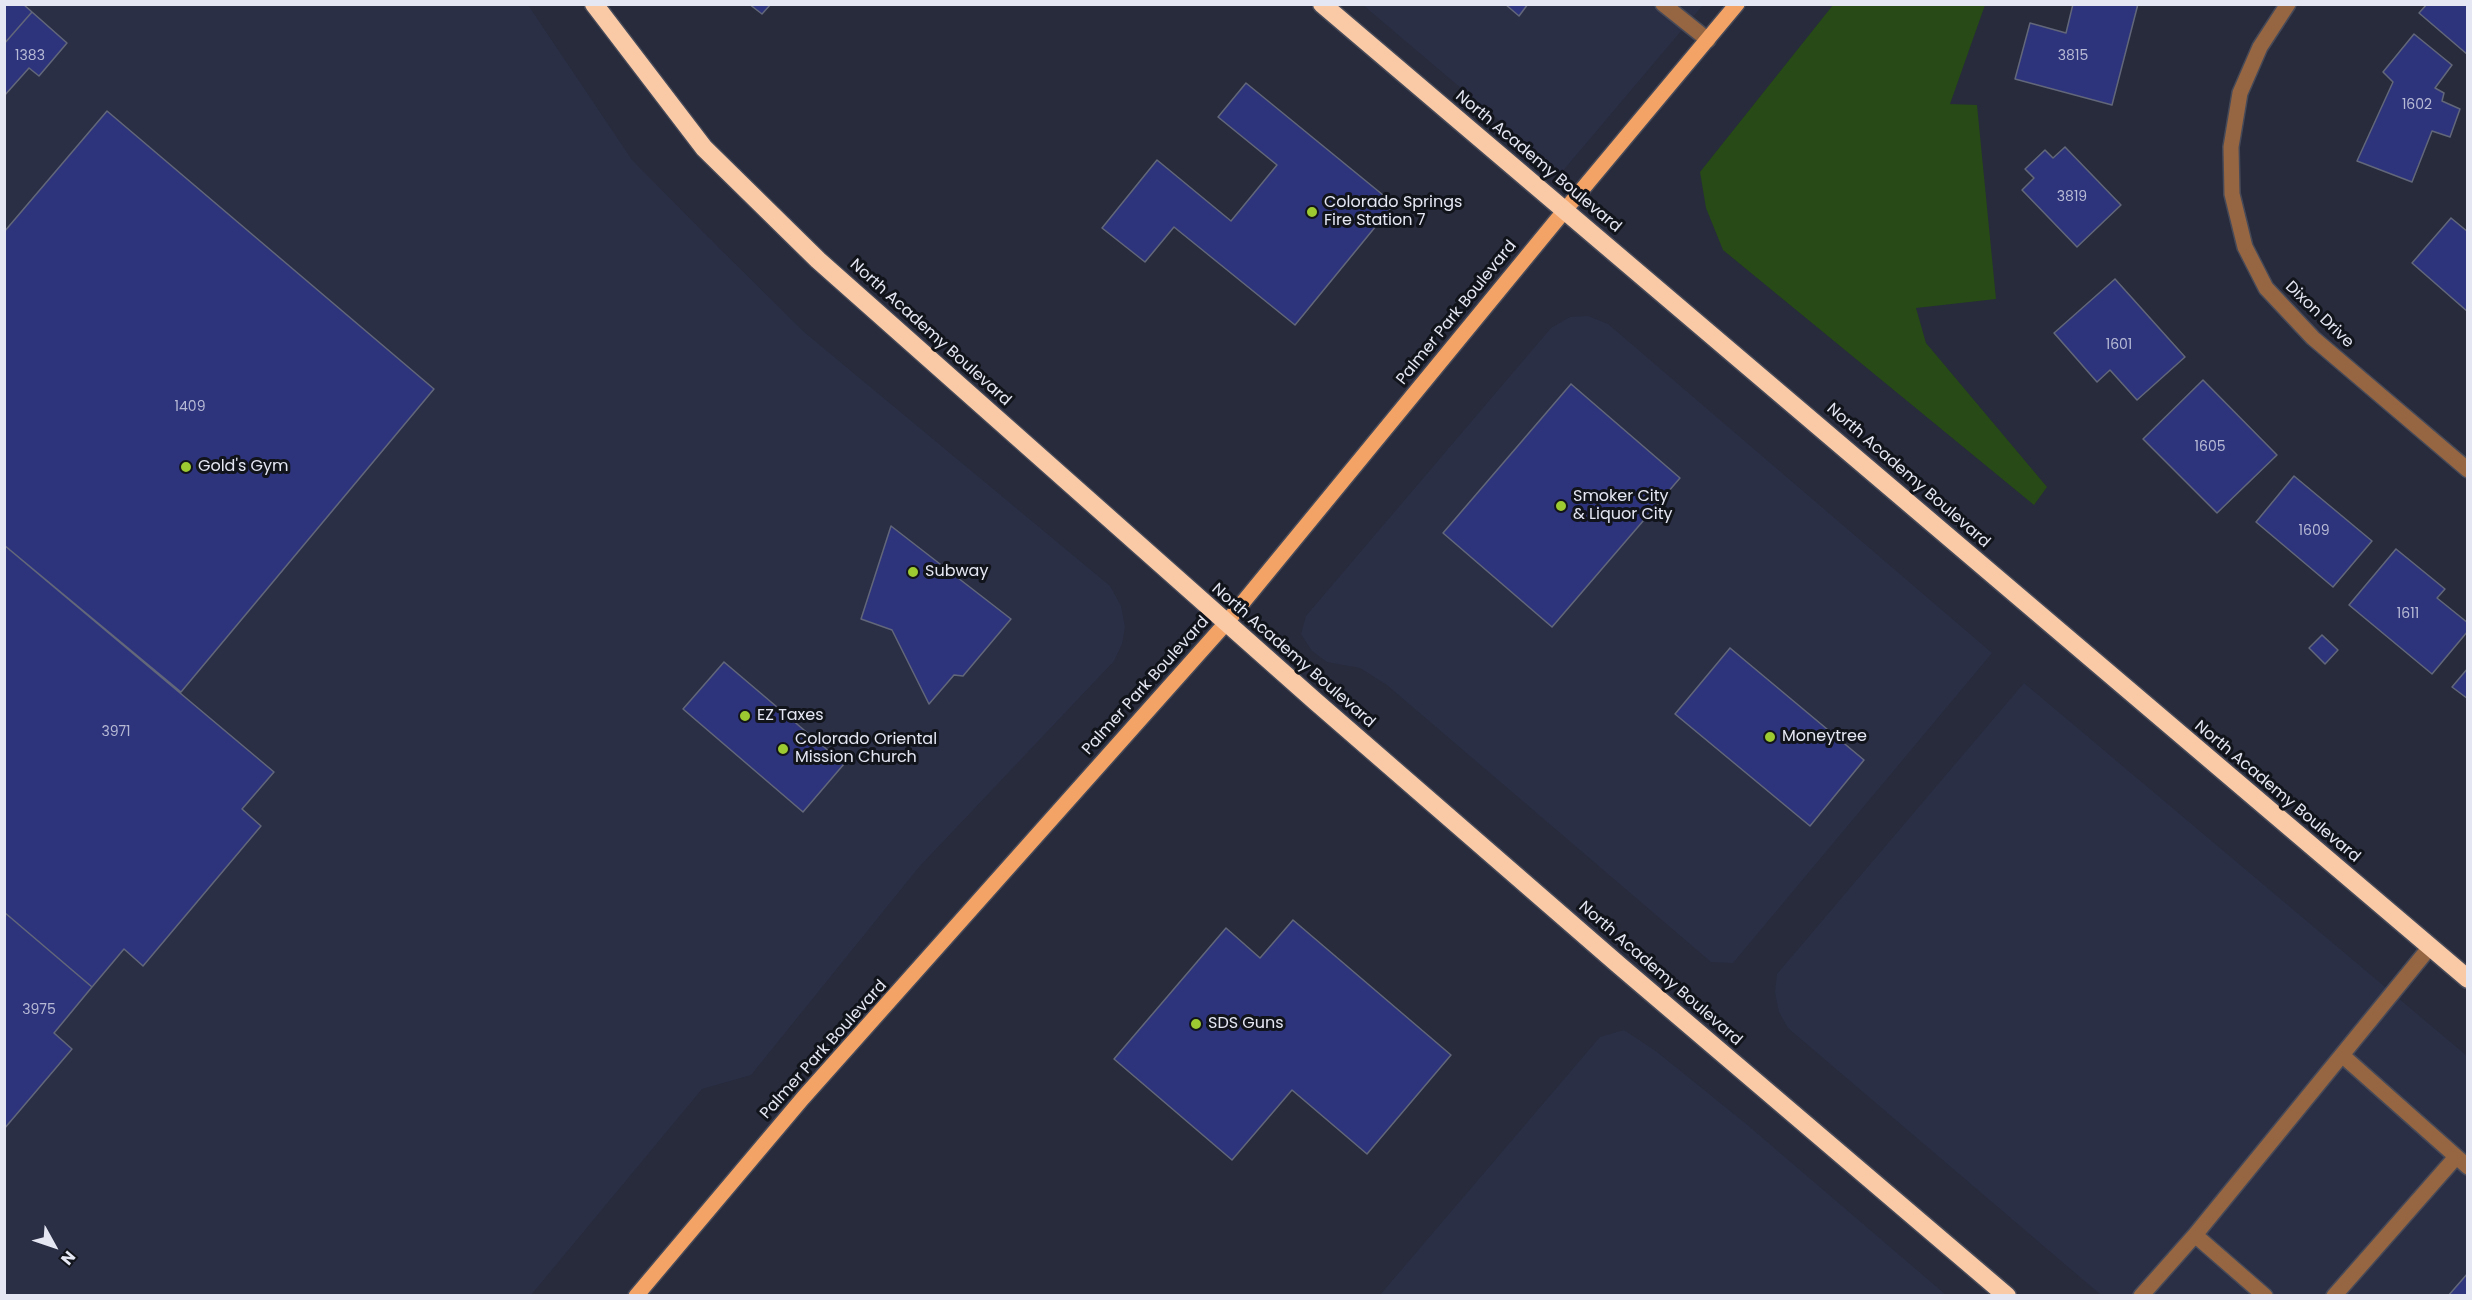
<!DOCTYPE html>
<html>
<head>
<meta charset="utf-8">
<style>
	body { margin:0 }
	#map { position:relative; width:2472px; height:1300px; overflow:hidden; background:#272b3b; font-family:Poppins,sans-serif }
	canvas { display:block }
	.frame { position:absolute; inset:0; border:6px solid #e5e7f3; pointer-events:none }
	.north { position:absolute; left:24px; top:1216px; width:60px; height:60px; -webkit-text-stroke:4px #12141b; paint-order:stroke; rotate:130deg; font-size:16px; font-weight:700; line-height:24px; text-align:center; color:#e5e7f3 }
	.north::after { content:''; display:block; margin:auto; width:21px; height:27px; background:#e5e7f3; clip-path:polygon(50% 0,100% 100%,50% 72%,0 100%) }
</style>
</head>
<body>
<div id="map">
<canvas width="2472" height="1300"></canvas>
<div class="frame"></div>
<div class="north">N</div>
</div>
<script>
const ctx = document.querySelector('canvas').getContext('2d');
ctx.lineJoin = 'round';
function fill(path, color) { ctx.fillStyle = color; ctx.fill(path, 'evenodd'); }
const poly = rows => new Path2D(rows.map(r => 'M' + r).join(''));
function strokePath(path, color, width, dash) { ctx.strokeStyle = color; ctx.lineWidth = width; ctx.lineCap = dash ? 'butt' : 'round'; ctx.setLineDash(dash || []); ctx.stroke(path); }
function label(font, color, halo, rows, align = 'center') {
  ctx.font = font + ' Poppins,sans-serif'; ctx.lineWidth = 6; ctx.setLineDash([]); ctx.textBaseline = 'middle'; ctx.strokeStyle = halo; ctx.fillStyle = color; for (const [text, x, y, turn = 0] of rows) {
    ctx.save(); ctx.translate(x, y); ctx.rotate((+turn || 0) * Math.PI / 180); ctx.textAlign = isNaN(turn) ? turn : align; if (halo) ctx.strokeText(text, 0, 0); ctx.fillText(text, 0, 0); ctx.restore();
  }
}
fill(poly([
	[5,5,528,5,632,160,708,237,804,332,1110,586,1121,606,1125,627,1122,644,1114,661,919,867,751,1075,702,1089,531,1295,5,1296],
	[1363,5,1703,5,1561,173],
	[1588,316,1608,324,1992,653,1733,963,1711,962,1387,685,1360,668,1327,662,1312,651,1301,634,1306,616,1551,328,1570,317],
	[2024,683,2467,1056,2467,1295,2101,1295,1788,1028,1779,1012,1775,992,1777,974],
	[1624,1030,1657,1052,1745,1123,1946,1295,1380,1295,1600,1037]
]), '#2b2f46');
fill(poly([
	[1833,5,1985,5,1950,104,1977,105,1996,299,1916,308,1926,343,2047,487,2034,505,1723,250,1706,208,1700,172]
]), '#274a17');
const building = poly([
	[4,4,23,4,32,12,4,44,4,4],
	[749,4,771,4,762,14,749,4],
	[1505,4,1528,4,1519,16,1505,4],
	[2073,4,2138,4,2112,105,2015,79,2030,23,2066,33,2073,4],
	[2427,4,2468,4,2468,55,2419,13,2427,4],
	[32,12,67,43,39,76,29,68,4,96,4,44,32,12],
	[2414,34,2452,65,2435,88,2444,93,2442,101,2460,109,2450,137,2432,131,2412,182,2357,161,2393,82,2383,72,2414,34],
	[1246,83,1394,204,1295,325,1174,227,1145,262,1102,228,1157,160,1231,221,1277,165,1218,117,1246,83],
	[107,111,434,389,181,692,4,545,4,232,107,111],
	[2065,147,2121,205,2077,247,2022,190,2034,178,2025,169,2045,150,2053,158,2065,147],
	[2451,218,2468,232,2468,312,2412,263,2451,218],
	[2115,279,2185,357,2137,400,2110,370,2097,382,2054,333,2115,279],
	[2203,380,2277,455,2217,513,2143,439,2203,380],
	[1571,384,1680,478,1552,627,1443,533,1571,384],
	[2294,476,2372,541,2333,587,2256,522,2294,476],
	[891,526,1011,619,963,676,954,675,929,704,892,630,861,619,891,526],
	[4,545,274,772,242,809,261,826,143,966,124,949,92,987,4,912,4,545],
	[2396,549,2445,589,2437,598,2468,623,2468,631,2432,674,2349,605,2396,549],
	[2322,635,2338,650,2325,664,2309,648,2322,635],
	[1730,648,1864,760,1810,826,1675,714,1730,648],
	[724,662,844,764,803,812,683,709,724,662],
	[2468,668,2468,699,2452,687,2468,668],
	[4,912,92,987,54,1033,72,1049,4,1129,4,912],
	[1293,920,1451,1055,1367,1154,1292,1090,1232,1160,1114,1059,1226,928,1260,958,1293,920],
	[2468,1273,2468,1296,2448,1296,2468,1273]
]);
fill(building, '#2e347c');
strokePath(building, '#62677a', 1.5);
const minor = poly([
	[1663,4,1708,40],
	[2288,4,2260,47,2240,93,2231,147,2232,194,2245,247,2266,288,2313,338,2468,470],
	[2343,1056,2468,1167],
	[2141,1296,2195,1235],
	[2265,1296,2195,1235,2430,947],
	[2334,1296,2456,1157]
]);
const major = poly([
	[636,1296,803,1098,1226,623,1565,210,1737,4]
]);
const highway = poly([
	[594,4,704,148,818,260,1315,701,1620,966,2007,1296],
	[1322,4,2468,979]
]);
strokePath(minor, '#454958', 18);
strokePath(major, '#454958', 18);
strokePath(highway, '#454958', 21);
strokePath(minor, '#966541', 15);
strokePath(major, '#f4a366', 15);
strokePath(highway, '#fac9a6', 18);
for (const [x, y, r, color] of [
	[1312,212,6,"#9dca30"],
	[186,467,6,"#9dca30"],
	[1561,506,6,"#9dca30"],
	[913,572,6,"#9dca30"],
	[745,716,6,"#9dca30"],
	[1770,737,6,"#9dca30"],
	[783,749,6,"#9dca30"],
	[1196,1024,6,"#9dca30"]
]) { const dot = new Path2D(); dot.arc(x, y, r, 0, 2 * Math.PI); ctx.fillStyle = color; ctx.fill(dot); strokePath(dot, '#12141b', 2); }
label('14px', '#b7bad5', null, [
	["1383",30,56],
	["3815",2073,56],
	["1602",2417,105],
	["3819",2072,197],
	["1601",2119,345],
	["1409",190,407],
	["1605",2210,447],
	["1609",2314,531],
	["1611",2408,614],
	["3971",116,732],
	["3975",39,1010]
]);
label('16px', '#e5e7f3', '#12141b', [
	["North Academy Boulevard",1538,162,40],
	["Palmer Park Boulevard",1457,313,-51],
	["Dixon Drive",2319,315,44],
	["North Academy Boulevard",930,333,42],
	["North Academy Boulevard",1908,476,41],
	["North Academy Boulevard",1293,656,41],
	["Palmer Park Boulevard",1146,686,-48],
	["North Academy Boulevard",2277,792,40],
	["North Academy Boulevard",1660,974,41],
	["Palmer Park Boulevard",824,1050,-48]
]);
label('16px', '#e5e7f3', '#12141b', [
	["Colorado Springs",1324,203],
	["Fire Station 7",1324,221],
	["Gold's Gym",198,467],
	["Smoker City",1573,497],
	["& Liquor City",1573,515],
	["Subway",925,572],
	["EZ Taxes",757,716],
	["Moneytree",1782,737],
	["Colorado Oriental",795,740],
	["Mission Church",795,758],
	["SDS Guns",1208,1024]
], 'left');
</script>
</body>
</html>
